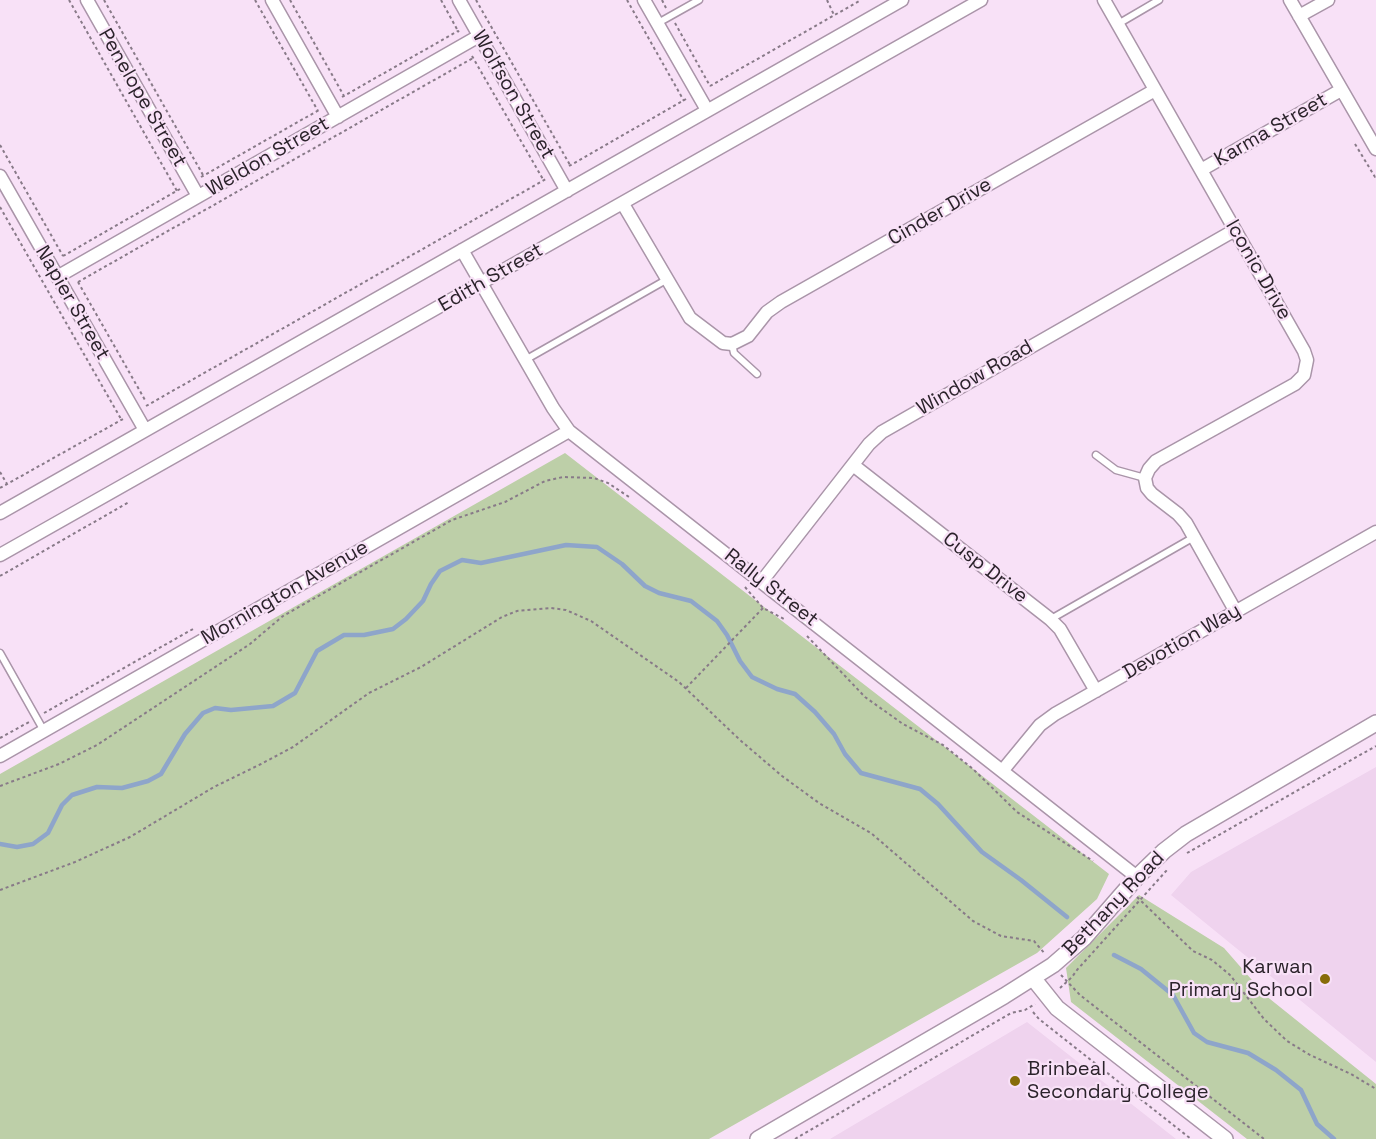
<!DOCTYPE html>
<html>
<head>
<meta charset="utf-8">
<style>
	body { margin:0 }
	canvas { display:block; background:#f8e1f7 }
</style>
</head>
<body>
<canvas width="1376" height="1139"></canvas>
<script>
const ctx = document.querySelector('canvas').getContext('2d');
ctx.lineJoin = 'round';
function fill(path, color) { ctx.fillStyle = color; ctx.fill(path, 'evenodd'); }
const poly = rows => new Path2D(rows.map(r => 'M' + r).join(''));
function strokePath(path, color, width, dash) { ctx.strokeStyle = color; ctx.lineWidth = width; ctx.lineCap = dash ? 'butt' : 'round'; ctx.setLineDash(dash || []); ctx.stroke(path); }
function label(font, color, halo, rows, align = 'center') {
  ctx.font = font + ' "Space Grotesk",sans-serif'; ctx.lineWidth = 4.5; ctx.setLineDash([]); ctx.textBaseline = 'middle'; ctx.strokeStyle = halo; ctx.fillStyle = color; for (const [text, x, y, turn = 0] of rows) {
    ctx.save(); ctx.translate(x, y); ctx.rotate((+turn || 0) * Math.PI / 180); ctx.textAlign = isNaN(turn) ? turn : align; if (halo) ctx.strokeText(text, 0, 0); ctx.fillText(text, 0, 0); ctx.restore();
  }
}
fill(poly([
	[1376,767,1376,1062,1171,895,1191,872],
	[1027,1022,1176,1139,830,1139]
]), '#efd3ee');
fill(poly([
	[565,453,1109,874,1097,899,1037,953,709,1139,0,1139,0,774],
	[1139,895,1224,948,1265,995,1376,1084,1376,1139,1247,1139,1071,1002,1066,968]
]), '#bdcfa8');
strokePath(poly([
	[0,844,17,847,33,844,48,833,62,805,72,795,97,787,122,788,148,781,161,774,185,734,203,713,215,708,231,710,273,706,295,693,317,651,344,635,364,635,393,629,406,619,423,601,431,584,440,571,462,560,481,563,566,545,597,547,622,564,645,586,659,593,691,601,717,621,727,635,740,661,752,677,777,689,795,694,815,712,834,734,845,754,861,773,920,789,938,804,982,852,1021,880,1067,917],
	[1114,955,1141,969,1173,995,1194,1033,1207,1042,1248,1053,1276,1070,1301,1090,1317,1124,1334,1139]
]), '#8ea5ca', 4.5);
const service = poly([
	[658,23,699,0],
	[1118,24,1159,0],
	[732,344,734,353,757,374],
	[525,360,666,280],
	[1096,455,1116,470,1145,478],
	[1051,619,1194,537],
	[0,653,44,731]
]);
const minor = poly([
	[87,0,198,196],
	[272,0,338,117],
	[459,0,567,191],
	[644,0,707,110],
	[1104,0,1304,351,1307,360,1304,375,1295,384,1156,461,1149,469,1145,478,1147,488,1152,494,1178,514,1186,523,1236,612],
	[1290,0,1376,149],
	[1299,16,1328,0],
	[1201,170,1341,90],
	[0,176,145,430],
	[623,204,690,318,723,343,732,344,748,336,767,312,781,302,1155,90],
	[462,250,553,408,569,431,1137,877],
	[57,277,479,36],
	[853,465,1050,619,1060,629,1096,691],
	[0,513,902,0],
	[0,555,981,0],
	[762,581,869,444,882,432,1235,230],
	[0,756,569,431],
	[1003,770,1040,725,1055,714,1376,532]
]);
const tertiary = poly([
	[1033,978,1057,1008,1225,1139],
	[758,1139,1004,996,1053,965,1084,938,1137,877,1164,851,1186,834,1376,723]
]);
strokePath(service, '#aa95a9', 9);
strokePath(minor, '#aa95a9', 15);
strokePath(tertiary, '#aa95a9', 18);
strokePath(poly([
	[69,0,177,191],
	[104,0,203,175],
	[255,0,318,111],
	[290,0,344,96],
	[441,0,458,31],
	[476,0,570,165],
	[627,0,684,101],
	[662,0,666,8],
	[827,0,834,15],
	[675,23,710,86],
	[472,56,544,181],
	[710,86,861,0],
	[342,97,458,31,459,32],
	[1355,144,1375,177,1376,177],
	[0,145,63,256],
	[569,166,686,99],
	[201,177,319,110],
	[0,207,121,419],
	[63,256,180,189],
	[78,282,473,58],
	[78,282,145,400],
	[146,406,546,179],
	[0,472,7,484],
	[0,488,123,419],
	[0,576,129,502],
	[745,587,763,608,786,620],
	[807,636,865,697,903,724,943,745,973,769,1017,812,1093,861],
	[686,688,763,608],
	[44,713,193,629],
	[0,738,29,722],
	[0,786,59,764,97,745,250,644,283,616,452,520,505,502,545,481,563,477,594,478,608,483,629,497],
	[1187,853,1376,746],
	[0,890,75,862,130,837,214,787,261,764,293,747,369,693,421,667,502,617,517,611,551,608,566,610,591,621,679,682,740,740,782,776,819,803,871,833,973,921,1001,936,1034,941,1045,954],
	[1137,897,1193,951,1212,960,1230,975,1264,1019,1287,1041,1310,1055,1351,1074,1376,1089],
	[1061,975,1080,995,1264,1139],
	[1060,988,1072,977,1077,970,1167,870],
	[1033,1012,1039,1019,1191,1139],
	[795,1139,1011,1013,1025,1010,1035,1004]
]), '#887a88', 2, [3, 3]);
strokePath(service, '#fff', 6);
strokePath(minor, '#fff', 12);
strokePath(tertiary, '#fff', 15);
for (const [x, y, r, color] of [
	[1325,979,6,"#876c09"],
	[1015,1081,6,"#876c09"]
]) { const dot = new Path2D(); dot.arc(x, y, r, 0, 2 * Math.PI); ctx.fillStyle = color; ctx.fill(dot); strokePath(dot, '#f8e1f7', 2); }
label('20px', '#2b232b', '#f8e1f7', [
	["Wolfson Street",513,95,60],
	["Penelope Street",142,98,60],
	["Karma Street",1271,130,-30],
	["Weldon Street",268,157,-30],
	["Cinder Drive",940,212,-30],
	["Iconic Drive",1258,270,60],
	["Edith Street",491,278,-30],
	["Napier Street",72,303,60],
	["Window Road",975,378,-30],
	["Cusp Drive",985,568,38],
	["Rally Street",771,588,38],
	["Mornington Avenue",285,593,-30],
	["Devotion Way",1182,642,-30],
	["Bethany Road",1114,904,-46]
]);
label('20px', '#2b232b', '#f8e1f7', [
	["Karwan",1313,968],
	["Primary School",1313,991],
	["Brinbeal",1027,1070,"left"],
	["Secondary College",1027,1093,"left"]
], 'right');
</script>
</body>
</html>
